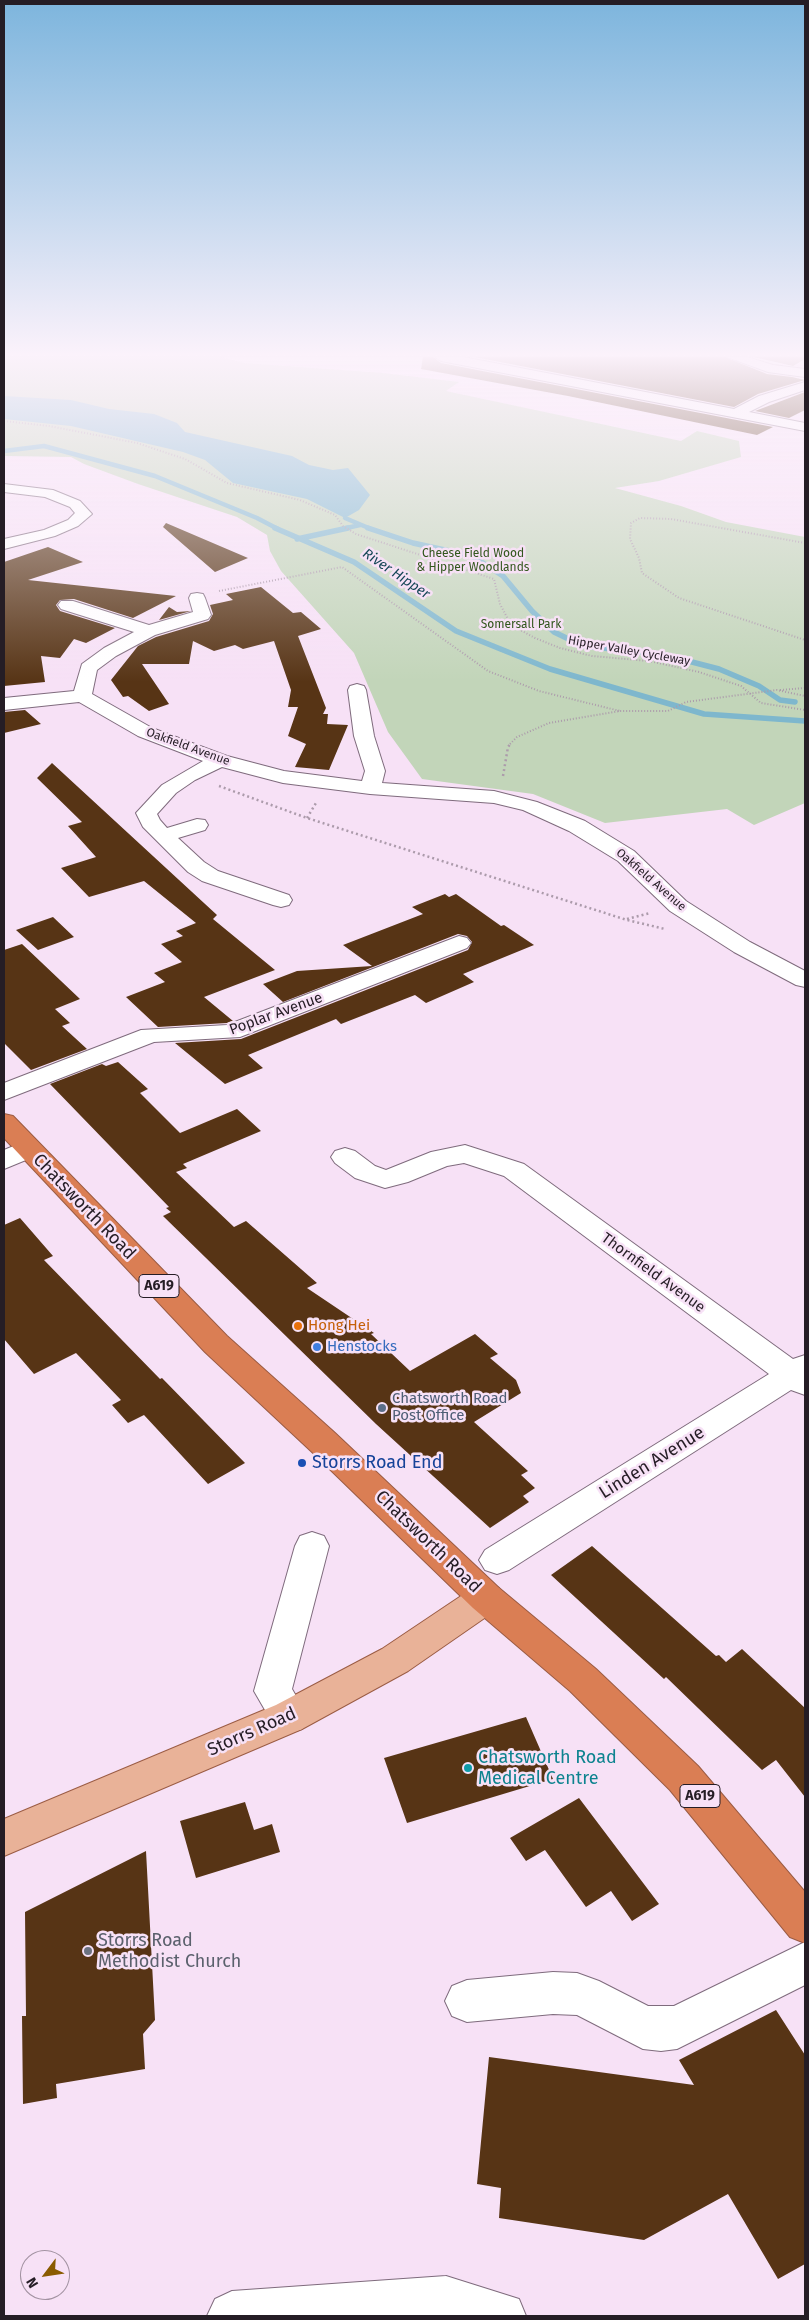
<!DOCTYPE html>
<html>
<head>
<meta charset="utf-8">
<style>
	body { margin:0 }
	#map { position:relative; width:809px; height:2320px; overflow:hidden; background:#f7e1f6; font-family:"Fira Sans",sans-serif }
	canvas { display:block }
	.frame { position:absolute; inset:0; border:5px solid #251d25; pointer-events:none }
	.north { position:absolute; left:20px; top:2250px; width:50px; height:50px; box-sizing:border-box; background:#f7e1f6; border:1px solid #a393a2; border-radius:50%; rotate:239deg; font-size:14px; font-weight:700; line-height:20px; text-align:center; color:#251d25 }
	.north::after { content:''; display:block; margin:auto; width:18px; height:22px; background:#8a5b00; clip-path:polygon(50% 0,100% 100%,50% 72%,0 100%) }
</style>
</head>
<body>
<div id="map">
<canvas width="809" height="2320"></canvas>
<div class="frame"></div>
<div class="north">N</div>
</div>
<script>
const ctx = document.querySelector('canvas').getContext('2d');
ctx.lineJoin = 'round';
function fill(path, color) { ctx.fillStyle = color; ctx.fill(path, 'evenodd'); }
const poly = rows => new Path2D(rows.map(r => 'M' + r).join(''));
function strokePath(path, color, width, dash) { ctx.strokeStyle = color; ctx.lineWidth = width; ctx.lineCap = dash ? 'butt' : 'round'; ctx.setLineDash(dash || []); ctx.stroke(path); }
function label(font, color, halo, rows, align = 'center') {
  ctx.font = font + ' "Fira Sans",sans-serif'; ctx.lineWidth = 5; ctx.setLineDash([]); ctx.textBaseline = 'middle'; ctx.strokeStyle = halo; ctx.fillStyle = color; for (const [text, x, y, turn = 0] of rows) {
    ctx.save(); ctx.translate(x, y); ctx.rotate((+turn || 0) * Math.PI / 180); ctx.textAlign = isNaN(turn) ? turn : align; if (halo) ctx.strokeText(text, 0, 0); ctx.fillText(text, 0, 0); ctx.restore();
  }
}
fill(poly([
	[4,357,221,357,244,363,383,373,459,382,446,391,681,441,697,431,739,441,741,457,659,481,615,488,681,506,726,522,805,537,805,803,754,825,727,809,605,823,533,794,422,779,388,732,354,653,281,571,270,551,267,535,237,517,138,484,84,464,71,457,4,456]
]), '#c2d5b9');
fill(poly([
	[4,396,71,400,109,409,154,414,177,423,185,432,292,456,309,465,333,470,348,468,370,495,359,510,345,518,307,499,233,483,205,460,183,452,71,426,4,419]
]), '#7eb7cd');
strokePath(poly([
	[4,451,44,446,155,476,257,518,278,529],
	[345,518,371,529],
	[342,529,360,525]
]), '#7eb7cd', 4.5);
strokePath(poly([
	[275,528,354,562,456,631,550,669,704,714,805,721],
	[368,528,413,543,472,556,503,576,532,611,554,632,583,646,661,654,719,669,759,686,780,700,795,702],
	[297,539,348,528]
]), '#7eb7cd', 5.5);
fill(poly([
	[423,357,433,357,441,363,773,427,757,435,568,396,421,369],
	[474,357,725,357,767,374,792,377,805,380,758,394,734,407],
	[754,357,805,357,805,359,793,366],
	[805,392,805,410,789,418,755,411],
	[166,523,248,558,215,572,163,527],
	[48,547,83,562,28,580,176,596,133,618,74,599,60,600,56,605,60,611,115,628,86,643,74,639,60,658,41,656,45,682,4,686,4,562],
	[261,587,293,613,301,612,321,629,298,636,326,708,323,714,328,714,327,724,348,725,329,770,295,767,306,744,288,736,298,707,288,707,291,690,274,641,243,649,235,645,214,651,193,641,189,664,142,664,169,704,149,711,128,696,123,697,111,680,138,646,156,637,209,621,213,614,210,605,233,600,226,594],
	[169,607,177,612,191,611,159,620],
	[25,710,41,724,4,733,4,712],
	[52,763,217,915,213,919,275,970,204,997,233,1021,227,1023,158,1027,126,997,165,982,154,973,182,962,161,944,183,936,176,931,196,923,144,881,89,897,61,868,96,857,68,826,82,822,37,778],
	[445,894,449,897,456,894,501,926,504,925,534,945,463,974,474,982,426,1003,415,995,341,1024,336,1019,248,1055,263,1068,225,1084,175,1043,241,1039,468,950,472,942,467,936,458,934,283,1002,263,984,297,971,372,966,343,945,423,914,412,907],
	[53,917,74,937,38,950,16,930],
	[22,944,80,999,55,1009,70,1023,62,1026,87,1049,31,1070,4,1043,4,950],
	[118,1062,148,1089,140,1093,180,1133,237,1109,261,1131,183,1164,187,1168,176,1172,234,1227,246,1221,317,1283,307,1288,374,1333,371,1334,410,1371,475,1334,498,1354,490,1358,516,1380,521,1393,474,1422,528,1471,521,1475,535,1488,523,1496,529,1502,490,1528,376,1424,163,1216,171,1212,166,1208,169,1207,50,1084,102,1064,106,1066],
	[20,1218,53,1256,44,1260,160,1379,162,1378,245,1463,208,1484,144,1415,128,1423,112,1405,121,1400,76,1353,34,1374,4,1339,4,1225],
	[592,1546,716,1656,719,1655,726,1662,742,1649,805,1708,805,1797,776,1760,762,1770,666,1677,664,1679,551,1575],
	[526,1717,553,1779,407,1823,384,1758],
	[579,1798,659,1904,632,1921,611,1891,586,1907,545,1850,526,1861,510,1838],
	[245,1802,254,1830,272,1824,280,1852,196,1878,180,1821],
	[146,1851,155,2020,143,2034,145,2069,56,2084,57,2098,23,2104,22,2016,26,2016,25,1912],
	[776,2010,805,2055,805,2264,778,2279,728,2194,644,2240,499,2218,501,2188,477,2184,489,2057,694,2085,679,2060]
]), '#573415');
const minor = poly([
	[435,357,463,357,734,409,759,396,805,382,805,390,769,402,749,412,805,423,805,431,441,361,435,357],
	[727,357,747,357,773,365,805,369,805,377,768,372,727,357],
	[4,484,53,490,80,501,92,514,78,526,55,536,4,549,4,539,44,530,68,520,75,513,70,507,45,497,4,492,4,484],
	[197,593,203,594,205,598,211,615,208,619,155,635,116,656,97,670,92,694,152,728,227,756,284,771,362,781,365,771,354,736,348,690,350,686,357,684,364,686,366,690,374,736,385,771,382,783,494,791,537,802,585,821,634,851,686,901,750,942,805,971,805,987,796,985,734,952,670,911,618,861,569,831,523,810,494,803,370,794,283,783,222,767,195,780,176,793,157,814,160,820,167,828,197,819,205,820,208,825,205,830,178,838,204,862,218,871,289,895,292,900,289,905,281,907,273,905,202,881,188,872,143,827,136,813,162,785,203,761,138,736,79,702,4,710,4,698,74,691,82,664,104,648,134,632,61,609,58,605,61,601,73,601,149,625,193,612,189,598,191,594,197,593],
	[459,936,467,938,471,943,467,948,240,1037,154,1042,4,1100,4,1083,141,1030,227,1025,459,936],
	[28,1140,38,1143,42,1149,38,1155,4,1169,4,1150,28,1140],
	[465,1145,524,1164,793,1359,805,1355,805,1395,791,1390,509,1570,497,1574,485,1570,479,1560,485,1550,769,1374,504,1176,464,1163,447,1166,408,1182,385,1188,355,1178,335,1163,331,1157,335,1151,345,1148,355,1151,375,1166,386,1170,431,1152,465,1145],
	[312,1532,324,1536,329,1546,292,1689,308,1717,302,1729,289,1733,276,1729,254,1691,295,1546,300,1536,312,1532],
	[805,1942,805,1985,677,2049,661,2051,643,2049,577,2015,553,2014,467,2022,452,2016,445,2001,452,1986,467,1980,553,1972,577,1973,599,1981,648,2006,674,2006,805,1942],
	[446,2276,519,2299,526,2316,207,2316,215,2299,232,2291,446,2276]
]);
const major = poly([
	[486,1583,499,1588,504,1598,499,1608,408,1671,302,1729,4,1856,4,1819,276,1705,382,1649,473,1588,486,1583]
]);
const highway = poly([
	[4,1114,13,1116,227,1336,335,1433,499,1588,596,1669,698,1766,805,1892,805,1943,790,1937,670,1790,570,1691,473,1608,311,1451,205,1352,4,1138,4,1114]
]);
strokePath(minor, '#7f6b7d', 2);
strokePath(major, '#9b5c44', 2);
strokePath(highway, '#9b5c44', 2);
strokePath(poly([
	[4,421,49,426,137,443,185,459,227,483,300,500,335,515,343,526,356,534,494,579,500,604,511,625,535,638,560,648,592,656,649,661,699,672,741,686,761,703,805,710],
	[805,543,671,519,640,518,631,523,630,539,639,558,642,573,679,598,805,640],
	[219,591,342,567,488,671,539,691,620,711],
	[780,690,805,688],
	[510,744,517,737,549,723,620,711,668,711,686,702,777,690,805,696]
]), '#ac9bab', 2, [1, 2]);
strokePath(poly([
	[503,776,508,747,511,743],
	[219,786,307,818,627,920,665,929],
	[307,818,316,803],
	[627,919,650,913]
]), '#ac9bab', 2.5, [2, 3]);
fill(minor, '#fff');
fill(major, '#e9b298');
fill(highway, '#da7e54');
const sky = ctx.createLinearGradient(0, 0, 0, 682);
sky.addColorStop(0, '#7db5dd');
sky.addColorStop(0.52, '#fbf2fb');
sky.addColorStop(1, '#fbf2fb00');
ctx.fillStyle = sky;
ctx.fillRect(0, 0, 809, 682);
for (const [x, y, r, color] of [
	[298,1326,5,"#e8710a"],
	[317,1347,5,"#3f7fe0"],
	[382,1408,5,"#5c6f8a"],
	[302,1463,5,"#1a4fb4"],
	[468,1768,5,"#0f9aa8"],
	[88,1951,5,"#6b7280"]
]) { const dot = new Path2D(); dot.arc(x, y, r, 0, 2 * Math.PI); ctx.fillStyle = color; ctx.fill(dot); strokePath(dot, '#f7e1f6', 2); }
label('12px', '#32571d', '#f7e1f6', [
	["Cheese Field Wood",473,554],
	["& Hipper Woodlands",473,568],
	["Somersall Park",521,625]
]);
label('12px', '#251d25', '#f7e1f6', [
	["Hipper Valley Cycleway",629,651,10],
	["Oakfield Avenue",188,747,20],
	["Oakfield Avenue",651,880,41]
]);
label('italic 14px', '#154656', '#f7e1f6', [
	["River Hipper",396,574,34]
]);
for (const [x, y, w] of [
	[159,1286,40],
	[700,1796,40]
]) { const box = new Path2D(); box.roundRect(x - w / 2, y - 11.5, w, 23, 4); ctx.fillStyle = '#f7e1f6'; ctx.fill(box); strokePath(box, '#251d25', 1); }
label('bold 14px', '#251d25', null, [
	["A619",159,1286],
	["A619",700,1796]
]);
label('15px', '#251d25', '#f7e1f6', [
	["Poplar Avenue",276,1014,-20],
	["Thornfield Avenue",653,1273,36]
]);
label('15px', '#c56008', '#f7e1f6', [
	["Hong Hei",308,1326]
], 'left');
label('15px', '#366cbe', '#f7e1f6', [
	["Henstocks",327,1347]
], 'left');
label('15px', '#4e5e75', '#f7e1f6', [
	["Chatsworth Road",392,1399],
	["Post Office",392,1416]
], 'left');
label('18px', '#251d25', '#f7e1f6', [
	["Chatsworth Road",84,1207,46],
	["Linden Avenue",652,1463,-32],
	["Chatsworth Road",428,1542,44],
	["Storrs Road",252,1732,-24]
]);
label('18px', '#164399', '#f7e1f6', [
	["Storrs Road End",312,1463]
], 'left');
label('18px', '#0d838f', '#f7e1f6', [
	["Chatsworth Road",478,1758],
	["Medical Centre",478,1779]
], 'left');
label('18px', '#5b616d', '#f7e1f6', [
	["Storrs Road",98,1941],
	["Methodist Church",98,1962]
], 'left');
</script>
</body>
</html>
